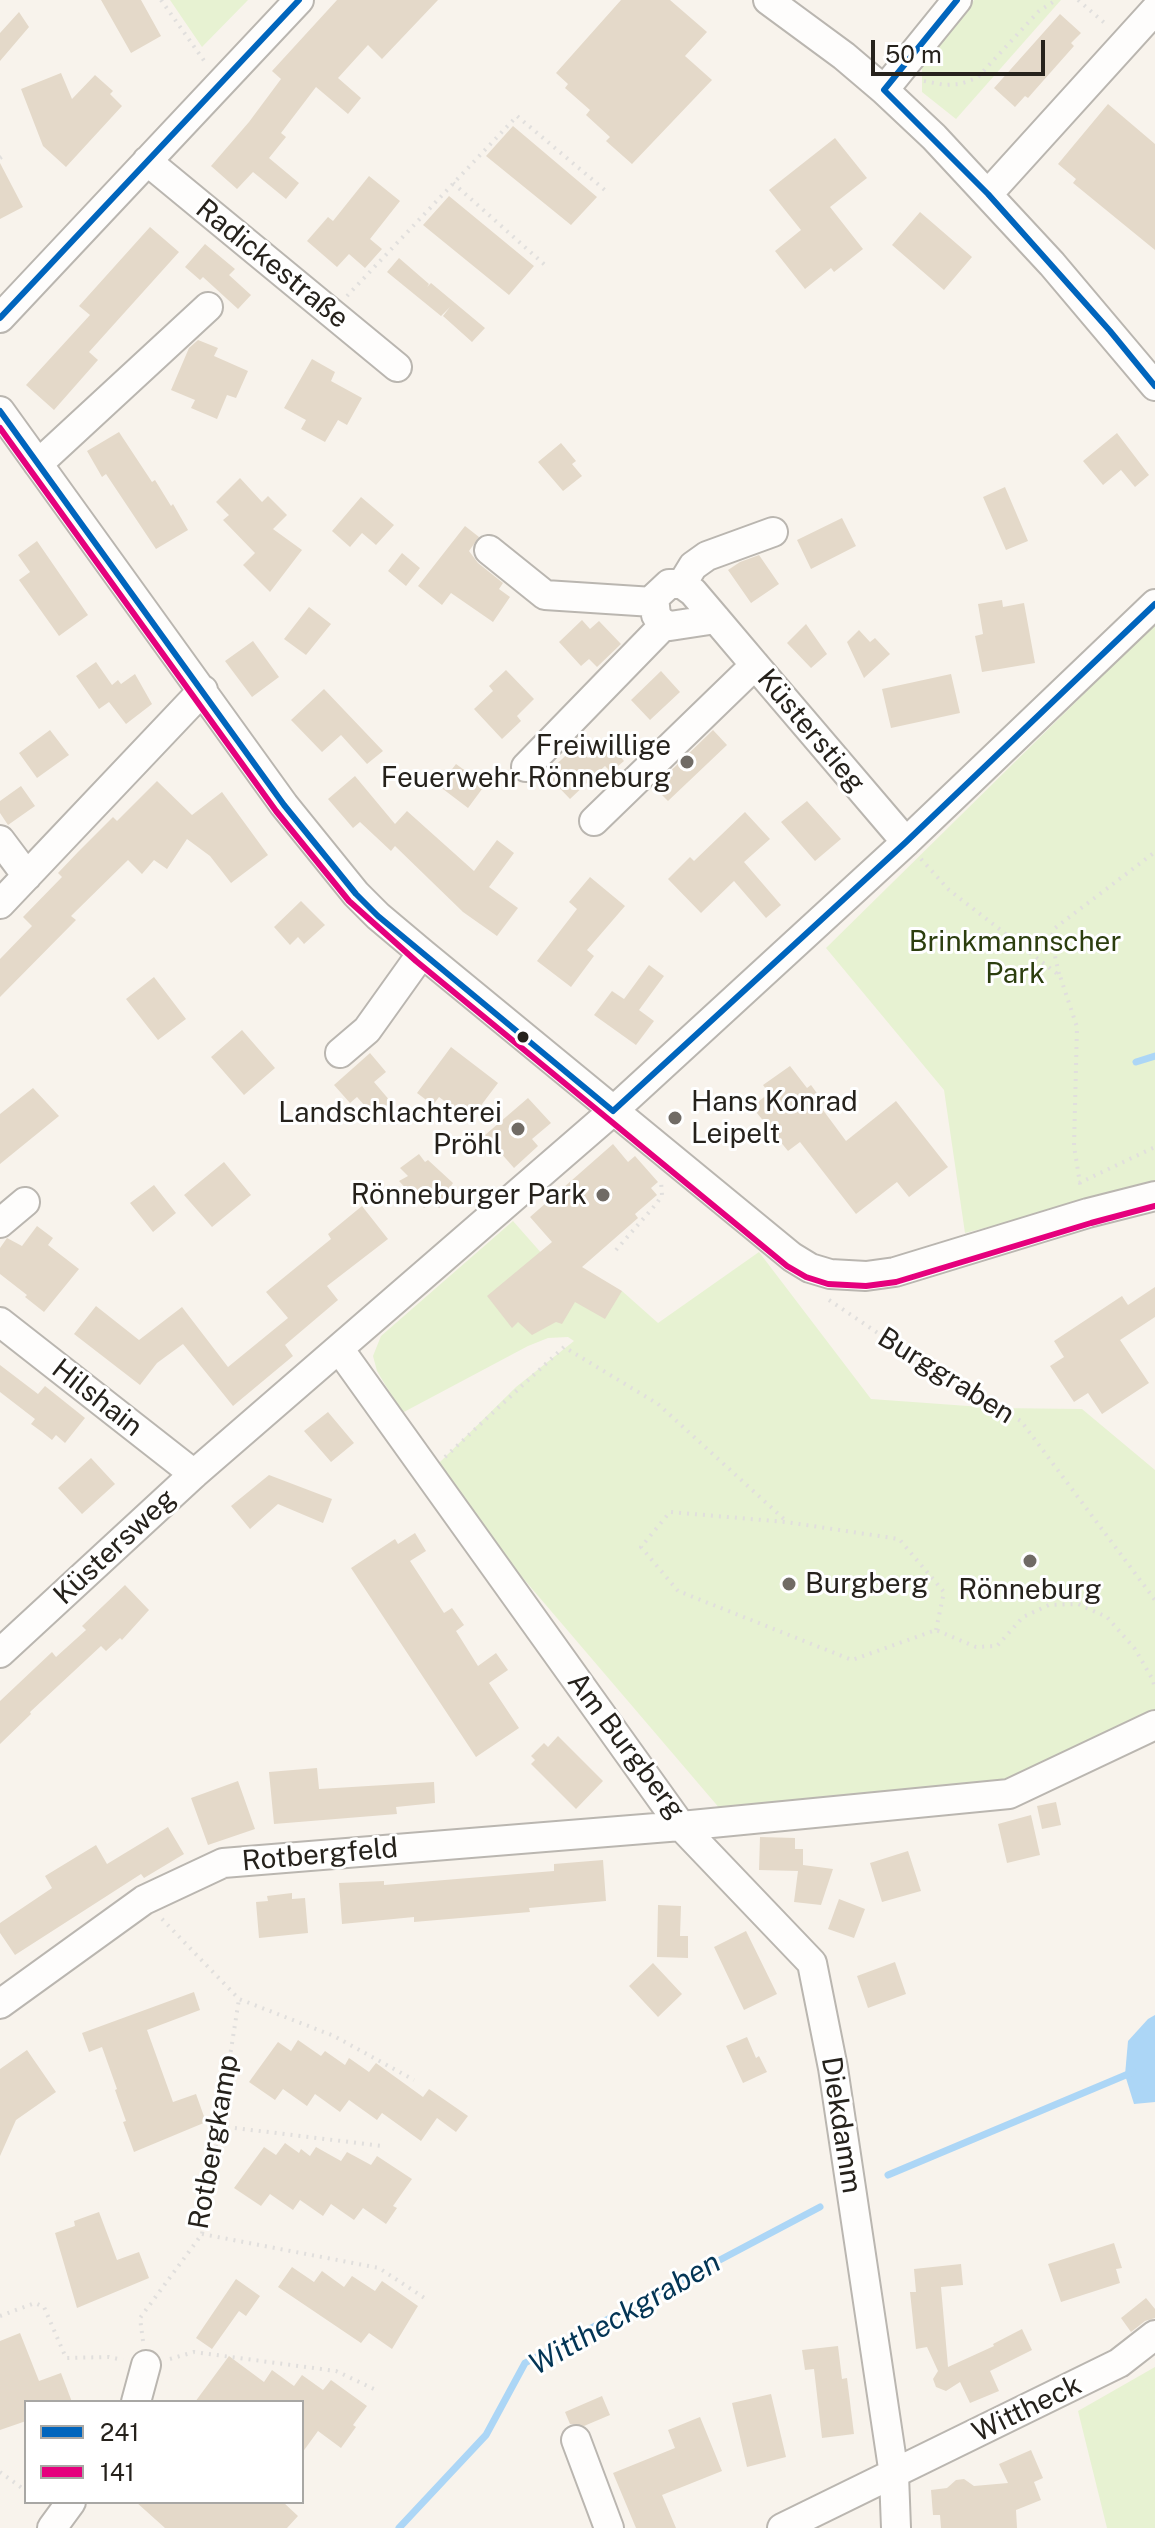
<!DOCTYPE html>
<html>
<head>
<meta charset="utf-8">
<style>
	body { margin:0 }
	#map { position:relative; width:1155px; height:2528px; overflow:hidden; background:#f8f3ec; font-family:"Public Sans",sans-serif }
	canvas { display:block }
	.legend { position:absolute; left:24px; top:2400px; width:280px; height:104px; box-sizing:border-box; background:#fff; border:2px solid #a8a7a4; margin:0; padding:10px 14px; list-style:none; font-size:24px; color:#26221c }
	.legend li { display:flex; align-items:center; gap:16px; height:40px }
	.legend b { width:40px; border:2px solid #a8a7a4 }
	.scale { position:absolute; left:871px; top:40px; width:174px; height:36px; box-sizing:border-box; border:4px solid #26221c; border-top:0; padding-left:10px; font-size:24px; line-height:28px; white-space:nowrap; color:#26221c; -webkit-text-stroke:6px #fff; paint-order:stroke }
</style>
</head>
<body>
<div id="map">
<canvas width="1155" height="2528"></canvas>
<ul class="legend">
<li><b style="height:10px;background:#0065bd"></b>241</li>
<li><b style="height:10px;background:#e5007d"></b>141</li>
</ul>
<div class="scale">50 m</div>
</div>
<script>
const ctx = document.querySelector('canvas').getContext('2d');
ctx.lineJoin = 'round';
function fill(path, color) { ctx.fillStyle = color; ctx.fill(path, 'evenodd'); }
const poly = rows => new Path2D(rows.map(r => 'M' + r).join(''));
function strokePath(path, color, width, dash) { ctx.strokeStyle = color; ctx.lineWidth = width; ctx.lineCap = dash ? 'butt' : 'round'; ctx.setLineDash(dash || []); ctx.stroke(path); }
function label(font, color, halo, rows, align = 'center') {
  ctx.font = font + ' "Public Sans",sans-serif'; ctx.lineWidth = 6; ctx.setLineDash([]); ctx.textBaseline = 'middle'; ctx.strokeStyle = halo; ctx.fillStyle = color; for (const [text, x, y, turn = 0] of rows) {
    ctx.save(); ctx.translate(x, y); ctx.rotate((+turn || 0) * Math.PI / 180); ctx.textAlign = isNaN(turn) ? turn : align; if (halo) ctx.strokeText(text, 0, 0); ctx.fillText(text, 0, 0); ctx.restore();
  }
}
fill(poly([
	[170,0,248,0,202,47],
	[974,0,1061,0,956,119,922,92,922,64],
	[1155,624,1155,1185,965,1233,944,1090,826,948],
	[513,1221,566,1281,622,1291,658,1323,759,1252,871,1399,996,1408,1082,1409,1155,1470,1155,1718,1016,1782,721,1810,510,1563,439,1463,516,1387,574,1341,568,1337,548,1338,528,1346,402,1413,377,1371,373,1356,381,1336],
	[1155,2367,1155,2528,1107,2528,1078,2411]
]), '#e7f2d2');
fill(poly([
	[1155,2015,1155,2102,1134,2104,1125,2075,1128,2041,1148,2019]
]), '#acd6f6');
strokePath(poly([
	[1136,1062,1155,1056],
	[888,2175,1133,2072],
	[399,2528,486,2435,525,2363,820,2207]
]), '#acd6f6', 7);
fill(poly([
	[101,0,141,0,161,36,131,53],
	[337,0,438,0,382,59,368,45,338,78,361,98,348,114,316,87,281,133,286,137,269,158,299,183,286,199,253,172,237,189,211,166,249,122,281,79,272,71],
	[621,0,670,0,707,32,685,56,712,80,632,164,606,141,610,137,586,115,590,110,565,88,568,84,556,73],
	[19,12,29,27,0,61,0,33],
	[1060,14,1081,33,1071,43,1074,46,1035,90,1028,98,1025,96,1015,107,994,88],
	[61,73,72,99,95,75,113,91,110,94,122,106,66,167,43,146,21,89],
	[1108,104,1155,144,1155,250,1073,183,1076,179,1058,164],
	[513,126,597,197,571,225,486,156],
	[835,138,867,178,830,207,863,249,834,272,831,268,805,289,775,251,801,230,769,190],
	[0,163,23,207,0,219],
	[369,176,400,201,370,239,382,249,365,268,349,254,337,267,307,241,328,217,333,221],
	[449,196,534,266,509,295,423,225],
	[920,212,972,257,944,290,892,245],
	[150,227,179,252,89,352,98,360,54,410,26,385,90,315,79,306],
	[205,244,235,269,229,275,251,295,238,309,203,277,200,280,185,267],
	[399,258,429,284,427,287,431,283,485,328,472,342,443,316,450,307,441,316,387,272],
	[198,340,218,348,214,356,248,371,236,398,227,395,217,419,191,408,195,400,171,390,189,348],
	[312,359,335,372,331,381,362,398,347,425,338,420,325,442,301,429,306,420,284,408],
	[119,432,152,482,155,480,171,506,173,504,188,530,156,549,106,474,102,477,87,451],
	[1117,433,1149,475,1135,487,1121,470,1103,485,1083,461],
	[561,443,576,461,572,464,582,476,563,491,538,462],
	[240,478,262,502,268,496,287,515,273,529,302,550,270,592,243,565,255,553,223,520,229,515,216,502],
	[1005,487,1028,541,1006,550,983,497],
	[361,497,394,525,376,545,362,533,350,547,332,531],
	[842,518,856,546,811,569,797,540],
	[465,526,479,537,469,551,478,563,503,583,499,589,510,597,493,622,451,593,442,605,418,586],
	[37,541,88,615,59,636,19,580,30,572,18,555],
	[402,553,420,568,406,586,388,571],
	[759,555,779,584,751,603,728,570,740,562],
	[1002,600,1003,607,1024,603,1035,663,982,672,975,636,983,634,978,604],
	[309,607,331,624,306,655,284,639],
	[582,620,590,629,599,621,621,644,597,667,589,659,581,666,559,642],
	[806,624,827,654,811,668,787,643],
	[859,630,870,642,875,638,890,654,864,678,847,642],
	[253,641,279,677,252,697,225,661],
	[96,662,112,685,118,680,121,684,135,674,152,704,126,724,109,702,99,709,76,676],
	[506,670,534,699,517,716,521,721,502,739,474,709,493,691,489,686],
	[661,671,680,692,650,720,631,700],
	[951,674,960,713,891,728,882,689],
	[324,689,383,751,367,764,341,735,322,752,291,720],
	[50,730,69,755,37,778,19,753],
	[713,730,727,745,668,801,654,787],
	[617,734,627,745,618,754,624,761,611,772,605,766,570,799,546,774,577,745,588,758],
	[456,764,485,785,468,808,439,786],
	[355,776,395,824,407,811,474,871,497,840,514,853,489,887,518,908,497,936,463,912,395,846,391,851,360,822,353,828,328,799],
	[157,781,192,815,222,792,268,855,231,883,210,856,187,839,167,869,154,860,142,874,128,860,71,916,76,920,0,997,0,959,32,926,23,917,62,877,58,873,78,852,113,817,117,821],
	[21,786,35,806,8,825,0,813,0,801],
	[807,801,841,839,815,861,781,822],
	[745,812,770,839,744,862,781,905,766,918,734,881,701,913,668,879,690,857,694,861],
	[590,877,625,906,587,950,594,956,571,987,537,961,577,909,569,902],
	[301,901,325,925,304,944,298,937,290,945,274,927],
	[649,965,664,976,639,1010,654,1021,636,1045,594,1015,612,991,624,999],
	[154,977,186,1019,158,1040,126,999],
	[242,1030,275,1068,244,1095,211,1057],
	[451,1047,498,1083,470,1120,439,1097,433,1105,417,1093],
	[370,1053,386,1072,374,1082,391,1102,374,1116,357,1097,350,1103,334,1085],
	[790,1066,807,1088,811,1085,824,1103,820,1106,846,1141,896,1101,948,1167,909,1197,897,1182,856,1214,800,1142,788,1151,752,1107,769,1093,763,1085],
	[33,1088,59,1116,0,1164,0,1114],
	[528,1098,551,1123,532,1139,538,1146,514,1168,485,1135],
	[613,1144,628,1162,635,1156,658,1182,651,1188,657,1195,635,1214,638,1218,582,1267,622,1291,605,1319,575,1302,562,1324,556,1322,532,1335,518,1322,512,1328,487,1296,552,1242,530,1217],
	[419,1154,425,1162,428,1160,453,1183,449,1189,452,1198,439,1208,434,1201,424,1208,399,1181,408,1176,400,1168],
	[224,1162,251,1195,212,1227,184,1195],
	[154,1185,176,1213,153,1232,130,1203],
	[362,1206,388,1239,327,1286,338,1300,285,1345,293,1356,233,1406,183,1344,157,1363,140,1385,74,1334,96,1306,139,1340,182,1307,228,1367,288,1318,266,1292,331,1239,328,1234],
	[37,1226,53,1238,48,1245,79,1269,44,1312,25,1297,27,1295,0,1274,0,1248,7,1238,22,1246],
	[1155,1287,1155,1317,1120,1340,1149,1383,1102,1414,1088,1393,1074,1402,1050,1366,1064,1357,1054,1341,1122,1296,1128,1305],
	[0,1365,38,1394,45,1386,85,1418,65,1443,56,1435,52,1440,42,1432,31,1424,35,1419,0,1392],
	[328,1412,354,1443,331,1462,304,1431],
	[91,1458,115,1484,82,1514,58,1488],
	[269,1475,332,1499,323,1523,278,1504,250,1529,231,1506],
	[415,1533,426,1551,410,1561,444,1613,452,1608,464,1625,456,1631,478,1666,496,1653,508,1670,489,1683,519,1728,476,1757,351,1568,395,1539,398,1544],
	[125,1585,149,1610,122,1640,120,1638,106,1651,101,1646,30,1712,31,1714,0,1744,0,1701,52,1652,56,1657,86,1630,82,1626],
	[558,1736,603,1781,576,1809,531,1764,535,1760,531,1756,544,1743,548,1747],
	[317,1768,319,1789,434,1782,435,1803,396,1807,397,1814,274,1824,269,1772],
	[238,1781,255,1829,208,1845,191,1798],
	[1056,1802,1061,1825,1042,1829,1037,1806],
	[1031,1815,1040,1855,1007,1863,998,1824],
	[168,1827,184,1854,144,1878,141,1874,15,1955,0,1933,0,1923,52,1888,45,1876,96,1845,107,1864],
	[760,1837,795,1838,795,1849,803,1849,803,1865,833,1869,821,1905,794,1902,798,1871,759,1870],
	[908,1851,921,1891,882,1902,870,1863],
	[603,1860,606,1901,529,1908,530,1912,414,1922,414,1917,342,1924,339,1883,384,1881,384,1885,554,1871,554,1864],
	[292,1893,292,1899,305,1898,308,1933,259,1938,256,1902,268,1901,267,1896],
	[839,1899,865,1909,854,1938,828,1929],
	[658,1905,681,1906,680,1936,688,1936,688,1958,657,1957],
	[746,1931,777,1994,744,2010,714,1947],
	[895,1962,906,1994,868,2008,857,1976],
	[653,1963,682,1994,658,2017,629,1986],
	[194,1992,200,2010,147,2030,173,2102,196,2094,206,2122,134,2152,123,2122,126,2121,115,2090,117,2089,102,2047,89,2052,82,2033],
	[747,2037,756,2058,759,2056,767,2072,743,2083,726,2046],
	[298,2040,321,2056,325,2051,345,2065,349,2058,369,2072,376,2063,423,2097,429,2089,468,2116,456,2132,437,2118,421,2141,382,2113,377,2120,349,2100,340,2112,315,2094,307,2106,283,2089,275,2100,249,2082,278,2042,291,2051],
	[27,2050,56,2092,16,2120,0,2156,0,2069],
	[285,2143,299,2153,301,2149,310,2156,316,2147,341,2161,347,2152,371,2165,377,2156,412,2179,393,2206,397,2208,386,2224,363,2208,354,2220,331,2204,323,2216,300,2200,293,2210,270,2194,261,2206,234,2188,264,2147,276,2155],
	[99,2212,117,2260,139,2252,149,2278,77,2308,55,2233,75,2226,74,2221],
	[1114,2243,1122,2268,1116,2269,1120,2283,1061,2302,1048,2264],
	[961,2264,963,2285,941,2287,948,2367,994,2346,993,2344,1022,2329,1032,2350,990,2371,999,2391,970,2403,960,2382,946,2391,936,2387,933,2379,938,2371,927,2347,916,2349,910,2292,916,2292,914,2269],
	[292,2267,314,2282,322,2271,344,2287,352,2276,375,2291,382,2281,418,2306,392,2349,369,2333,361,2343,278,2287],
	[236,2279,260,2296,246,2316,239,2311,212,2349,196,2338],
	[1146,2298,1155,2309,1155,2318,1145,2321,1131,2332,1121,2318],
	[20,2333,39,2381,61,2373,72,2402,26,2402,26,2421,0,2430,0,2341],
	[838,2346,842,2379,847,2378,854,2434,822,2438,814,2369,805,2370,802,2350],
	[229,2356,264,2382,272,2370,294,2386,302,2375,323,2390,331,2380,367,2406,353,2425,356,2427,341,2448,318,2431,302,2453,302,2402,195,2402],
	[771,2394,786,2457,747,2467,732,2403],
	[602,2396,610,2415,584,2426,570,2424,565,2412],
	[700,2417,722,2471,662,2495,676,2528,636,2528,613,2473,675,2448,668,2430],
	[1031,2450,1043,2478,1034,2482,1041,2500,1016,2510,1017,2528,941,2528,940,2515,933,2515,931,2490,947,2488,956,2480,964,2479,974,2486,1008,2483,999,2464],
	[136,2502,283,2502,298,2516,287,2528,165,2528]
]), '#e4d9c9');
const minor = poly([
	[768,0,844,56,884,90,934,137,1052,264,1155,386],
	[884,90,957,0],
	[147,161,397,367],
	[988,194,1155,10],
	[0,318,299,0],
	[0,411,284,805,356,894,378,916,422,953,792,1257,810,1268,830,1274,866,1276,895,1272,1088,1213,1155,1196],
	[38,464,208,307],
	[489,550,545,595,653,602],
	[682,584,693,566,707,556,773,532],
	[716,619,670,626,661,622,656,615,654,598,669,584,682,584,693,592,716,619,755,665,906,842],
	[526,767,665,624],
	[594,821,755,665],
	[0,840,27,876],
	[0,904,203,690],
	[340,1053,367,1030,422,953],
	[0,1223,25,1202],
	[0,1322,194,1474],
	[340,1350,681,1826,812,1963,833,2068,894,2475,896,2528],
	[0,1653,194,1474,613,1111,906,842,1155,604],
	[0,2004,144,1900,223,1863,681,1826,1009,1794,1155,1725],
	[136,2402,146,2365],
	[576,2440,609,2528],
	[52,2528,71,2502],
	[782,2528,1119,2363,1155,2335]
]);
strokePath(minor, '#bab6b0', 32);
strokePath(poly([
	[161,0,205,62],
	[1078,0,1107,25],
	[924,81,945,85,960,84,977,78,1039,11,1056,0],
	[0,158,3,156],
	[453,183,545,265],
	[347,296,517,116,606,191],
	[921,859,949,890,1060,976,1077,1027,1074,1146,1081,1190],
	[1059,974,1051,938,1055,928,1155,852],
	[1079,1183,1155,1147],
	[616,1250,657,1203,662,1195,661,1181],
	[829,1300,934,1371,1021,1421,1155,1600],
	[445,1457,564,1347,658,1404,785,1520],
	[936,1630,944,1592,899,1539,786,1522,670,1512,641,1547,678,1591,852,1660,936,1630,976,1647,997,1646,1023,1617,1049,1605,1078,1604,1107,1617,1135,1649,1153,1680,1155,1689],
	[162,1919,239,1999,334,2036,414,2080],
	[219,2126,382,2146],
	[202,2234,379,2268,426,2299],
	[0,2316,35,2303,44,2307,66,2358,109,2357,123,2360],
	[143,2341,140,2318,202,2234,239,1999],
	[170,2359,194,2352,336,2371,374,2389],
	[0,2472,26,2491]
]), '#e1dfdd', 4, [2, 6]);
strokePath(minor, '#fefdfc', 28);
strokePath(poly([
	[957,0,884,90,988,194,1110,331,1155,386],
	[0,318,299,0],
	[0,411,284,805,356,894,378,916,613,1111],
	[613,1111,906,842,1155,604]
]), '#0065bd', 6);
strokePath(poly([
	[0,428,276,811,349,901,416,961,787,1266,806,1277,828,1284,866,1286,896,1282,1091,1223,1155,1206]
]), '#e5007d', 6);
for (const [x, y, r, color] of [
	[687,762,8,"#706b65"],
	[523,1037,7,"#26221c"],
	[675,1118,8,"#706b65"],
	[518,1129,8,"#706b65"],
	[603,1195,8,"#706b65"],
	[1030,1561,8,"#706b65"],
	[789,1584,8,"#706b65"]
]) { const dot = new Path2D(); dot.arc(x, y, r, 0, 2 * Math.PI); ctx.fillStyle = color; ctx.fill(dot); strokePath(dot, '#fff', 3); }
label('28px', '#26221c', '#fff', [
	["Radickestraße",272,264,39],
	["Küsterstieg",811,731,50],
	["Burggraben",946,1376,32],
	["Hilshain",97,1398,38],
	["Küstersweg",115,1547,-43],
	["Am Burgberg",626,1746,53],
	["Rotbergfeld",320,1855,-5],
	["Diekdamm",841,2125,81],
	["Rotbergkamp",214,2142,-80],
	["Wittheck",1027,2409,-26]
]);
label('28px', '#26221c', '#fff', [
	["Freiwillige",671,746],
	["Feuerwehr Rönneburg",671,778],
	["Hans Konrad",691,1102,"left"],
	["Leipelt",691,1134,"left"],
	["Landschlachterei",502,1113],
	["Pröhl",502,1145],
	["Rönneburger Park",587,1195],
	["Burgberg",805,1584,"left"],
	["Rönneburg",1030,1590,"center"]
], 'right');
label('28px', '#2c3e0e', '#fff', [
	["Brinkmannscher",1015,942],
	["Park",1015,974]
]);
label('italic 30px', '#033555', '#fff', [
	["Wittheckgraben",625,2314,-30]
]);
</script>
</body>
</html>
